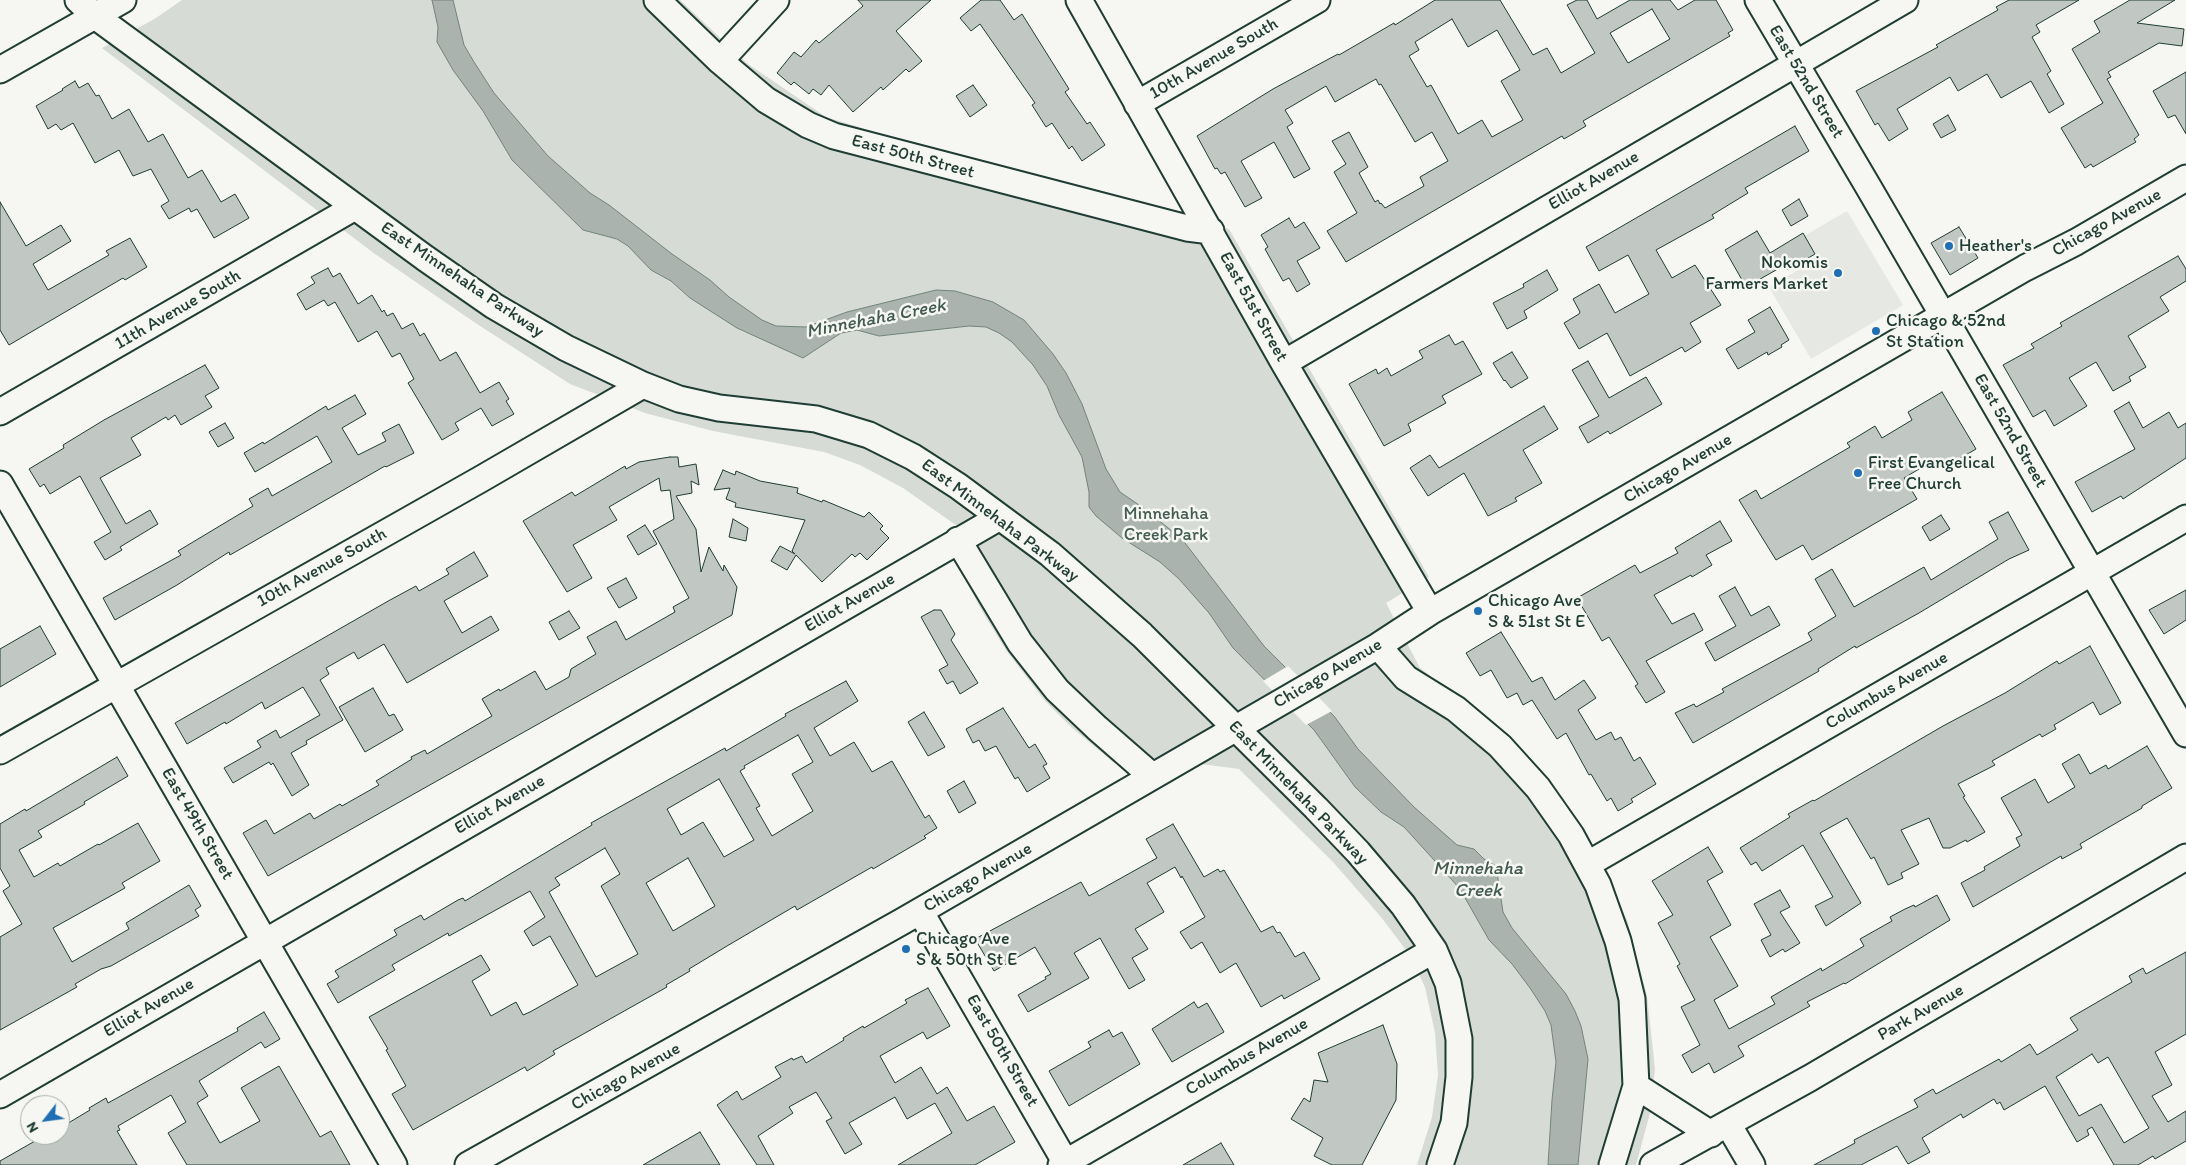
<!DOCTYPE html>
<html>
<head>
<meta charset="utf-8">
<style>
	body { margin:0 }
	#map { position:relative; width:2186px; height:1165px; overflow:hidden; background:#f6f6f2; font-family:Itim,sans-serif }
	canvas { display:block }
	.north { position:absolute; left:20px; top:1095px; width:50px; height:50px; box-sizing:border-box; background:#f6f6f2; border:1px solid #a0aca6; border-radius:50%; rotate:240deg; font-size:14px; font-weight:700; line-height:20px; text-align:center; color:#1f3d34 }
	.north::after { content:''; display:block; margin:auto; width:18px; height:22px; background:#1f6fb2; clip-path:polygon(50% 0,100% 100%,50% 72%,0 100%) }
</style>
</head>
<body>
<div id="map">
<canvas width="2186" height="1165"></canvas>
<div class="north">N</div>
</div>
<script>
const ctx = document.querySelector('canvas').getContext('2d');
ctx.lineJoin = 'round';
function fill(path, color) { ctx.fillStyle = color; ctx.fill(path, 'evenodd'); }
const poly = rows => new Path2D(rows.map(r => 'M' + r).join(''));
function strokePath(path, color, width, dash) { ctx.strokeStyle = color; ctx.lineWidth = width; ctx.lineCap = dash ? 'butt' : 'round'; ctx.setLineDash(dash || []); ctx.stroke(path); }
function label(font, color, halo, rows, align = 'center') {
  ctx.font = font + ' Itim,sans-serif'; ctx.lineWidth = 5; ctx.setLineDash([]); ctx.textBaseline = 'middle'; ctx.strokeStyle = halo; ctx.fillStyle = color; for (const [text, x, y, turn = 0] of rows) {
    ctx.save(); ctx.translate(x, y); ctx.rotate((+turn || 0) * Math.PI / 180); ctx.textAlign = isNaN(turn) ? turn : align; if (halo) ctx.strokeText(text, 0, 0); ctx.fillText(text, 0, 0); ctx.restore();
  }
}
fill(poly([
	[1847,211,1903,305,1811,359,1769,287,1817,259,1804,236]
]), '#e6e8e4');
fill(poly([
	[182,0,680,0,748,64,826,117,914,144,1154,212,1229,229,1429,577,1386,603,1420,668,1457,697,1544,778,1588,836,1627,920,1647,996,1655,1069,1650,1113,1636,1165,1417,1165,1432,1117,1438,1075,1435,1033,1425,987,1409,954,1381,917,1333,862,1239,769,1148,757,1113,762,1070,726,1045,701,1006,650,982,611,944,538,960,528,903,488,860,465,824,452,713,431,645,413,570,384,474,322,375,254,102,48,156,18]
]), '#d6dbd6');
const water = poly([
	[432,0,453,0,464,45,474,62,494,93,548,156,590,193,609,205,672,254,710,280,729,297,762,320,776,326,806,327,847,312,936,290,955,291,993,302,1024,320,1053,354,1066,373,1082,404,1106,469,1120,492,1142,507,1182,539,1264,646,1334,716,1358,749,1414,807,1457,845,1474,849,1484,859,1496,866,1503,912,1512,928,1566,994,1575,1011,1581,1026,1588,1059,1578,1165,1548,1165,1552,1100,1556,1062,1551,1025,1545,1011,1530,988,1512,964,1489,940,1460,889,1444,871,1404,827,1381,812,1355,787,1314,730,1233,648,1209,613,1179,579,1160,562,1122,538,1096,516,1089,507,1089,492,1082,457,1059,415,1047,386,1033,365,1012,342,999,333,986,327,969,326,879,336,857,330,841,333,803,358,737,328,690,298,671,281,651,270,628,246,617,239,583,230,512,160,483,111,453,70,437,42,438,27,432,0]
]);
fill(water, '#aab3ae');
strokePath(water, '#72847d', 1);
fill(poly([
	[1288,666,1332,711,1306,725,1263,681]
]), '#f6f6f2');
const building = poly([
	[858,0,931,0,896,31,922,61,909,72,906,69,883,90,881,87,853,112,829,85,821,95,813,89,809,94,794,82,791,85,777,73,794,52,801,57,816,40,819,43,863,6,858,0],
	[981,0,1000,0,1014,20,1022,14,1069,89,1065,92,1087,124,1090,122,1105,145,1082,161,1072,146,1069,149,1052,123,1046,127,1032,105,1035,103,980,24,971,31,960,18,981,0],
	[1435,0,1500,0,1533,55,1547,48,1561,73,1595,53,1567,5,1577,0,1587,0,1597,19,1630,0,1670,0,1678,10,1695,0,1716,0,1733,30,1728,33,1730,36,1583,121,1586,126,1564,139,1562,136,1346,262,1327,231,1357,213,1334,172,1346,164,1332,141,1349,132,1368,167,1359,173,1375,202,1378,200,1380,204,1381,203,1385,208,1424,186,1420,177,1448,161,1432,132,1415,142,1381,84,1379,85,1376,79,1335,102,1326,86,1285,110,1293,123,1287,127,1310,169,1294,178,1274,142,1241,161,1262,198,1245,207,1225,172,1221,174,1217,168,1215,169,1197,136,1273,89,1338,54,1339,55,1394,23,1395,25,1435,0],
	[1652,9,1670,39,1628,63,1610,33,1652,9],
	[1452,19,1468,47,1497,30,1520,70,1501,81,1523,120,1492,137,1482,120,1458,134,1431,85,1427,87,1409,56,1419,50,1415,42,1452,19],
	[2009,0,2079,0,2036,25,2040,32,2032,37,2051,71,2047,74,2064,104,2049,113,2031,81,2001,98,1987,74,1958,91,1950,77,1897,109,1908,129,1889,141,1878,123,1875,125,1856,91,1938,47,1936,45,1998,10,1996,7,2009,0],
	[2130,0,2175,0,2137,23,2184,29,2182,46,2159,43,2108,72,2111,77,2107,79,2139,135,2134,139,2136,142,2093,167,2091,164,2085,168,2061,128,2103,103,2072,49,2100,32,2094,21,2130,0],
	[2186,72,2186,134,2175,115,2168,118,2153,91,2186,72],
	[75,81,79,88,88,83,96,96,99,95,112,119,129,109,148,142,163,134,188,178,202,170,221,202,235,194,249,218,214,238,197,209,191,212,189,208,169,219,161,206,169,201,151,169,133,176,119,150,95,163,73,123,61,130,56,124,48,129,36,106,63,90,62,89,75,81],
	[973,85,987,105,970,117,956,96,973,85],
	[1948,115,1956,130,1941,138,1933,124,1948,115],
	[1795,126,1809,151,1745,188,1748,193,1712,215,1714,218,1656,250,1672,278,1695,265,1721,305,1690,323,1701,342,1685,352,1682,347,1630,376,1607,333,1579,349,1564,323,1579,314,1580,312,1573,299,1599,284,1615,313,1649,294,1628,255,1599,271,1586,247,1795,126],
	[1799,199,1808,216,1791,226,1782,210,1799,199],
	[0,202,26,246,61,225,71,241,33,264,48,290,109,255,106,251,130,238,147,267,125,280,123,278,9,345,0,330,0,202],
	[1289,218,1295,228,1304,222,1320,248,1297,261,1310,284,1297,292,1289,278,1283,281,1265,249,1268,247,1261,235,1289,218],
	[1959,227,1978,258,1950,275,1931,243,1959,227],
	[1757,231,1770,253,1803,233,1815,254,1788,270,1785,265,1746,287,1725,250,1757,231],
	[2178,256,2186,269,2186,281,2160,297,2169,311,2128,336,2146,367,2129,377,2131,381,2113,391,2096,362,2069,378,2087,406,2054,426,2045,410,2033,417,2003,365,2034,348,2031,344,2062,326,2060,323,2178,256],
	[328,268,333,277,340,273,358,304,372,295,382,312,384,310,387,316,393,313,402,329,413,323,420,336,424,333,440,361,456,352,480,393,499,382,509,399,506,401,514,414,492,426,481,408,455,423,459,430,442,440,408,383,414,379,400,353,392,357,377,331,358,342,335,302,328,306,324,300,306,310,297,294,315,283,311,277,328,268],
	[1547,270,1558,290,1524,311,1527,318,1507,329,1493,303,1524,287,1523,284,1547,270],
	[1770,307,1789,340,1781,345,1782,347,1768,355,1767,352,1738,369,1726,349,1755,332,1748,320,1770,307],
	[1449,335,1455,345,1463,341,1482,374,1442,396,1446,403,1408,424,1411,431,1384,446,1349,384,1376,369,1378,374,1387,368,1391,376,1423,358,1419,351,1449,335],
	[1512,352,1528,378,1511,388,1505,380,1504,381,1493,363,1512,352],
	[1588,361,1609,398,1646,377,1662,404,1610,434,1608,431,1588,443,1579,427,1599,416,1572,370,1588,361],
	[205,365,219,388,205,396,212,407,181,425,175,415,168,420,166,417,131,438,141,455,100,478,126,524,150,510,158,524,120,547,122,550,105,560,94,542,111,532,80,476,50,494,44,484,40,487,29,469,64,448,63,445,104,420,205,365],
	[1942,392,1976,449,1942,469,1936,459,1904,478,1917,499,1812,560,1803,545,1776,560,1739,500,1756,490,1761,499,1850,447,1847,443,1875,426,1882,438,1912,420,1908,412,1942,392],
	[355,395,366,414,342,428,358,455,386,441,382,433,399,424,414,453,386,467,385,466,230,555,229,552,177,585,115,620,103,598,181,555,178,551,253,506,249,499,268,488,272,496,332,462,317,436,255,472,244,453,263,442,264,444,326,406,328,410,355,395],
	[2129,402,2143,428,2169,412,2178,428,2186,423,2186,458,2123,499,2121,496,2092,512,2075,482,2135,449,2114,411,2129,402],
	[1544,406,1558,429,1523,450,1542,483,1515,498,1517,501,1488,516,1464,473,1428,496,1410,468,1430,455,1439,468,1544,406],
	[225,423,234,438,218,447,209,432,225,423],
	[670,457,678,457,679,467,696,464,699,485,691,481,692,493,676,496,696,529,701,572,709,547,723,571,724,565,737,587,732,615,268,876,243,833,266,820,274,834,310,813,314,819,340,804,342,806,379,785,376,781,412,759,411,757,425,750,427,754,492,716,482,699,499,689,500,691,535,671,546,690,569,677,571,669,596,654,587,637,616,621,626,640,675,612,673,607,689,598,653,531,674,519,670,490,661,491,659,478,609,507,617,520,573,545,592,578,567,592,523,521,572,492,575,496,625,466,626,469,639,462,670,457],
	[723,470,735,475,736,471,760,481,798,488,797,493,822,502,823,500,864,517,869,512,883,526,880,529,889,538,867,560,860,553,855,557,852,554,822,582,796,555,787,570,771,561,780,546,795,554,792,551,805,520,735,507,736,503,726,499,730,488,714,490,723,470],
	[2008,512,2029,550,2009,559,1919,613,1856,648,1855,646,1818,669,1819,671,1693,743,1675,713,1694,704,1696,707,1724,692,1722,689,1812,640,1808,633,1836,616,1815,579,1832,569,1854,607,1924,567,1931,580,1998,539,1989,522,2008,512],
	[1941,515,1950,529,1930,541,1922,527,1941,515],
	[733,519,748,528,746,541,729,537,733,519],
	[1720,521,1732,541,1706,555,1712,565,1692,577,1691,575,1654,595,1672,624,1694,613,1703,630,1646,661,1665,692,1646,703,1635,686,1638,684,1609,637,1602,641,1577,598,1635,565,1640,573,1678,553,1675,548,1720,521],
	[645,525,657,544,638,555,627,536,645,525],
	[474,552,488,576,444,601,462,633,491,616,499,630,407,683,384,644,358,659,354,652,326,668,329,674,320,680,343,720,306,741,307,744,291,753,309,785,292,796,273,763,271,765,269,762,233,783,224,768,261,747,257,741,276,730,280,738,320,715,303,687,265,709,262,702,226,724,225,722,187,744,175,723,390,600,416,586,419,591,449,574,446,569,474,552],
	[626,578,637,598,619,608,607,588,626,578],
	[1735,587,1751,616,1769,606,1780,625,1715,661,1705,643,1736,626,1719,596,1735,587],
	[2186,590,2186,620,2164,634,2149,610,2186,590],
	[934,610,941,610,955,634,951,640,978,683,960,694,953,681,947,684,939,670,948,665,921,617,934,610],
	[569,611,580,628,559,640,549,622,569,611],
	[40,626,56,654,0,687,0,649,40,626],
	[1501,632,1532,682,1542,677,1555,700,1584,680,1596,698,1578,710,1596,740,1611,732,1615,740,1621,737,1634,761,1640,757,1656,784,1631,799,1633,802,1618,811,1611,798,1607,801,1591,774,1589,775,1566,733,1557,739,1532,700,1523,705,1517,693,1507,698,1491,670,1480,676,1466,653,1501,632],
	[2090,646,2121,703,2100,715,2093,702,2054,725,2056,729,2042,737,2040,734,1992,761,1995,765,1958,784,1965,796,1963,797,1985,832,1967,842,1966,840,1950,848,1943,848,1929,818,1901,830,1919,864,1901,873,1903,878,1888,885,1874,857,1871,859,1847,818,1820,833,1861,903,1826,926,1815,906,1833,897,1803,845,1762,871,1756,862,1751,865,1740,848,1790,817,1788,814,1813,800,1814,801,1943,726,2005,693,2057,661,2059,664,2090,646],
	[846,681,858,701,814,728,830,756,854,742,872,772,892,761,925,818,929,815,937,828,924,836,926,838,873,869,872,867,797,910,795,906,727,946,689,969,690,971,666,985,667,987,553,1051,555,1054,527,1071,525,1067,413,1130,392,1094,406,1086,386,1050,388,1049,369,1017,481,955,490,970,472,981,491,1016,516,1002,523,1015,530,1012,578,985,550,936,533,946,524,931,545,917,530,891,449,936,448,933,392,965,395,970,338,1003,327,984,339,977,335,971,397,935,394,930,421,915,424,920,458,900,463,898,465,901,592,825,591,823,725,748,726,751,786,716,785,714,846,681],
	[798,735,813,762,792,774,813,811,772,836,756,808,760,806,740,771,745,768,744,766,798,735],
	[719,779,754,840,724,857,703,822,681,835,667,809,719,779],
	[605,848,620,874,601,886,638,954,596,977,549,892,560,885,555,878,605,848],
	[688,858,715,906,673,931,646,883,688,858],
	[373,688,389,716,394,714,403,730,365,752,339,707,373,688],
	[1003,708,1029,748,1035,744,1047,764,1043,766,1050,778,1027,792,1018,777,1015,779,996,746,985,751,979,740,973,743,966,729,1003,708],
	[924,712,945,747,928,756,908,722,924,712],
	[2147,746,2172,788,2142,806,2142,808,2080,844,2082,848,2062,859,2061,856,1973,907,1961,883,1985,870,1984,867,2020,846,2016,838,2022,835,2001,798,2035,779,2048,803,2075,787,2062,764,2079,754,2090,774,2106,765,2108,769,2147,746],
	[117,757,128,776,84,802,85,804,38,831,42,837,19,850,34,877,58,863,60,866,98,844,99,845,138,823,160,861,122,883,125,888,53,928,72,962,129,929,126,923,189,885,201,906,195,910,199,916,111,966,101,969,75,984,77,987,0,1030,0,937,22,924,3,891,10,886,0,868,0,824,25,809,26,811,117,757],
	[964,781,976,803,959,813,947,791,964,781],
	[1173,824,1204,877,1218,869,1220,872,1224,870,1261,932,1273,926,1277,933,1280,932,1295,957,1304,952,1320,979,1284,999,1282,995,1261,1007,1236,963,1220,973,1202,942,1191,949,1180,932,1205,917,1182,876,1181,878,1175,867,1147,883,1164,912,1135,929,1148,949,1132,958,1145,980,1129,989,1100,938,1074,953,1089,978,1028,1012,1018,995,1046,979,1045,977,1051,974,1035,947,994,971,975,939,1081,882,1089,896,1157,858,1146,839,1173,824],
	[1708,847,1723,872,1707,881,1731,925,1710,937,1738,986,1714,1000,1729,1029,1775,1004,1771,997,1821,968,1822,971,1864,946,1860,939,1892,921,1890,917,1905,909,1914,905,1915,907,1937,895,1950,920,1845,984,1844,983,1807,1002,1810,1006,1738,1046,1744,1056,1714,1073,1709,1063,1692,1073,1682,1055,1700,1045,1681,1007,1695,1000,1677,966,1680,964,1658,923,1673,915,1652,881,1708,847],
	[1780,890,1790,907,1780,912,1800,943,1785,952,1783,949,1770,957,1761,940,1771,935,1754,904,1780,890],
	[2186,952,2186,1034,2155,1052,2172,1085,2152,1096,2168,1122,2186,1111,2186,1141,2155,1159,2153,1156,2138,1165,2114,1165,2092,1127,2087,1130,2089,1135,2077,1142,2045,1086,2004,1110,2000,1102,1997,1104,1994,1099,1963,1118,1961,1114,1922,1138,1930,1152,1908,1164,1897,1146,1861,1165,1814,1165,1855,1143,1854,1140,1918,1107,1914,1100,1933,1089,1936,1094,1999,1059,2001,1062,2030,1044,2037,1055,2078,1030,2070,1018,2132,982,2129,976,2143,968,2146,974,2186,952],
	[2092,1054,2098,1063,2108,1057,2149,1128,2124,1143,2101,1104,2079,1116,2056,1077,2092,1054],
	[928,988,950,1026,927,1039,923,1032,880,1056,895,1083,921,1067,937,1094,947,1087,967,1121,994,1106,1015,1142,975,1165,898,1165,952,1133,935,1103,907,1119,895,1097,849,1123,862,1144,845,1154,826,1121,832,1118,816,1092,789,1107,793,1113,758,1136,774,1165,757,1165,717,1105,737,1091,742,1100,781,1077,775,1067,792,1058,793,1060,802,1056,806,1063,844,1040,843,1038,863,1026,864,1028,907,1003,905,1000,928,988],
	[1194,1002,1198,1008,1207,1003,1224,1032,1172,1062,1152,1029,1194,1002],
	[264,1012,280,1039,265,1048,261,1042,199,1081,208,1096,197,1103,220,1143,260,1121,241,1088,279,1066,320,1137,331,1131,350,1165,187,1165,168,1133,186,1122,171,1095,118,1126,120,1130,117,1131,137,1165,0,1165,0,1161,35,1141,47,1135,60,1135,60,1128,90,1110,89,1108,106,1098,108,1103,238,1031,237,1028,264,1012],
	[1383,1025,1397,1064,1396,1100,1362,1165,1332,1165,1314,1156,1323,1138,1291,1119,1304,1098,1310,1102,1314,1080,1328,1082,1318,1053,1383,1025],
	[1109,1030,1113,1037,1122,1032,1140,1064,1069,1106,1049,1071,1091,1047,1088,1042,1109,1030],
	[700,1132,720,1165,643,1165,700,1132],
	[1221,1143,1234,1165,1183,1165,1221,1143]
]);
fill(building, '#c1c8c3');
strokePath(building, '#1f3d34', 1);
const minor = poly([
	[78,0,95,16,425,258,494,306,566,348,643,385,679,399,719,408,816,419,869,435,913,457,958,486,1050,554,1142,635,1316,808,1358,852,1403,905,1434,950,1448,983,1459,1039,1459,1077,1454,1123,1440,1165],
	[657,0,720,61,766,100,808,125,834,136,1187,228,1211,231],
	[1079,0,1284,363,1430,612],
	[1758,0,1869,188,2186,734],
	[720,61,776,0],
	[0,70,123,0],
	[1137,104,1317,0],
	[1284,363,1905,0],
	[0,412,355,207],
	[0,484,394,1165],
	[958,540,1020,643,1057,690,1097,728,1152,776],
	[1378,646,1406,678,1456,709,1500,746,1538,788,1571,835,1598,885,1618,941,1632,999,1636,1086,1612,1165],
	[0,751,481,479,643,385],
	[1588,864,2186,518],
	[920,911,1067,1165],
	[1636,1086,1711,1134],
	[0,1095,1000,517],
	[1728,1124,1752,1165],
	[468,1165,903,921,1378,646,1430,612,2025,268,2076,242,2186,178],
	[1061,1165,1434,950],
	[1653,1165,1810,1078,2186,857]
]);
strokePath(minor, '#1f3d34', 29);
strokePath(minor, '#f6f6f2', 25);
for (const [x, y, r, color] of [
	[1949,246,5,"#1f6fb2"],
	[1838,273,5,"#1f6fb2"],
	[1876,331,5,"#1f6fb2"],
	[1858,473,5,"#1f6fb2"],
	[1478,611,5,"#1f6fb2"],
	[906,949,5,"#1f6fb2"]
]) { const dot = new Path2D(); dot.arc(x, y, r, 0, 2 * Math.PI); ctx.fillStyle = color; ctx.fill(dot); strokePath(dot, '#f6f6f2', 2); }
label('18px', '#1f3d34', '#f6f6f2', [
	["10th Avenue South",1214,59,-30],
	["East 52nd Street",1806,82,59],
	["East 50th Street",913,157,15],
	["Elliot Avenue",1594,181,-30],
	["Chicago Avenue",2107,223,-29],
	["East Minnehaha Parkway",462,280,34],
	["East 51st Street",1253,307,61],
	["11th Avenue South",178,310,-30],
	["East 52nd Street",2010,431,60],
	["Chicago Avenue",1678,469,-30],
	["East Minnehaha Parkway",1000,521,37],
	["10th Avenue South",322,568,-29],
	["Elliot Avenue",850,603,-30],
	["Chicago Avenue",1328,674,-30],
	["Columbus Avenue",1887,691,-30],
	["East Minnehaha Parkway",1298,793,46],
	["Elliot Avenue",500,805,-30],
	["East 49th Street",197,824,60],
	["Chicago Avenue",978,878,-30],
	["Elliot Avenue",149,1008,-30],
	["Park Avenue",1921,1013,-30],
	["East 50th Street",1002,1051,60],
	["Columbus Avenue",1247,1057,-30],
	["Chicago Avenue",626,1077,-29]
]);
label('18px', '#1f3d34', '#f6f6f2', [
	["Heather's",1959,246],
	["Nokomis",1828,263,"right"],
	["Farmers Market",1828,284,"right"],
	["Chicago & 52nd",1886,321],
	["St Station",1886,342],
	["First Evangelical",1868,463],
	["Free Church",1868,484],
	["Chicago Ave",1488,601],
	["S & 51st St E",1488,622],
	["Chicago Ave",916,939],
	["S & 50th St E",916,960]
], 'left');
label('18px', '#445d54', '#f6f6f2', [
	["Minnehaha",1166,514],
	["Creek Park",1166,535]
]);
label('italic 19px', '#425a52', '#f6f6f2', [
	["Minnehaha Creek",876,319,-11],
	["Minnehaha",1478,869],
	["Creek",1478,891]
]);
</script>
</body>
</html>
